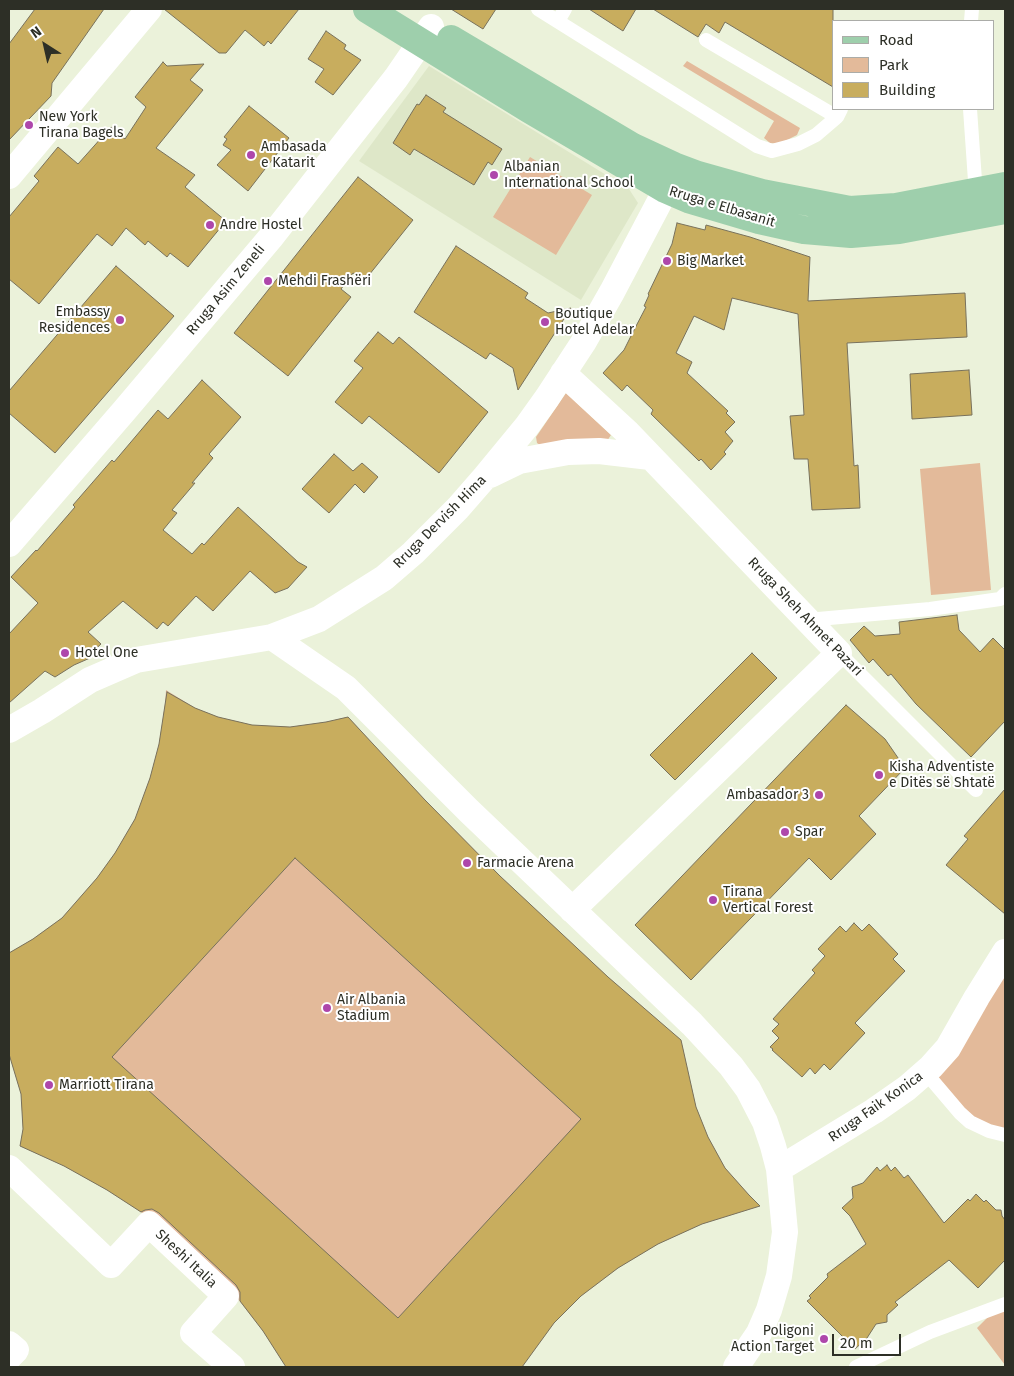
<!DOCTYPE html>
<html>
<head>
<meta charset="utf-8">
<style>
	body { margin:0 }
	#map { position:relative; width:1014px; height:1376px; overflow:hidden; background:#ebf2da; font-family:"Fira Sans",sans-serif }
	canvas { display:block }
	.frame { position:absolute; inset:0; border:10px solid #2d2f26; pointer-events:none }
	.legend { position:absolute; left:832px; top:20px; width:162px; height:90px; box-sizing:border-box; background:#fff; border:1px solid #abaca8; margin:0; padding:6px 9px; list-style:none; font-size:15px; color:#2d2f26 }
	.legend li { display:flex; align-items:center; gap:10px; height:25px }
	.legend b { width:25px; border:1px solid #abaca8 }
	.north { position:absolute; left:20px; top:20px; width:50px; height:50px; -webkit-text-stroke:4px #fff; paint-order:stroke; rotate:325deg; font-size:14px; font-weight:700; line-height:20px; text-align:center; color:#2d2f26 }
	.north::after { content:''; display:block; margin:auto; width:18px; height:22px; background:#2d2f26; clip-path:polygon(50% 0,100% 100%,50% 72%,0 100%) }
	.scale { position:absolute; left:832px; top:1334px; width:69px; height:22px; box-sizing:border-box; border:2px solid #2d2f26; border-top:0; padding-left:6px; font-size:15px; line-height:18px; white-space:nowrap; color:#2d2f26; -webkit-text-stroke:4px #fff; paint-order:stroke }
</style>
</head>
<body>
<div id="map">
<canvas width="1014" height="1376"></canvas>
<div class="frame"></div>
<ul class="legend">
<li><b style="height:6px;background:#9ecfac"></b>Road</li>
<li><b style="height:14px;background:#e3ba9a"></b>Park</li>
<li><b style="height:14px;background:#c8ad5e"></b>Building</li>
</ul>
<div class="north">N</div>
<div class="scale">20 m</div>
</div>
<script>
const ctx = document.querySelector('canvas').getContext('2d');
ctx.lineJoin = 'round';
function fill(path, color) { ctx.fillStyle = color; ctx.fill(path, 'evenodd'); }
const poly = rows => new Path2D(rows.map(r => 'M' + r).join(''));
function strokePath(path, color, width, dash) { ctx.strokeStyle = color; ctx.lineWidth = width; ctx.lineCap = dash ? 'butt' : 'round'; ctx.setLineDash(dash || []); ctx.stroke(path); }
function label(font, color, halo, rows, align = 'center') {
  ctx.font = font + ' "Fira Sans",sans-serif'; ctx.lineWidth = 4; ctx.setLineDash([]); ctx.textBaseline = 'middle'; ctx.strokeStyle = halo; ctx.fillStyle = color; for (const [text, x, y, turn = 0] of rows) {
    ctx.save(); ctx.translate(x, y); ctx.rotate((+turn || 0) * Math.PI / 180); ctx.textAlign = isNaN(turn) ? turn : align; if (halo) ctx.strokeText(text, 0, 0); ctx.fillText(text, 0, 0); ctx.restore();
  }
}
fill(poly([
	[429,66,629,189,638,203,581,300,359,161]
]), '#dee7c8');
fill(poly([
	[687,61,800,128,797,135,779,144,770,143,764,138,774,121,683,66],
	[530,157,592,195,556,255,493,217],
	[566,393,611,435,607,441,540,445,537,443,536,437],
	[980,463,991,590,931,595,920,469],
	[166,690,195,708,218,717,252,725,290,727,326,722,348,717,425,800,500,876,608,977,681,1040,696,1107,708,1137,725,1168,749,1195,760,1206,702,1224,658,1244,618,1268,581,1296,554,1323,522,1367,286,1367,263,1331,238,1299,147,1216,107,1190,64,1166,20,1146,23,1129,21,1094,9,1054,9,953,33,939,62,918,97,878,115,853,135,819,150,778,159,744,165,704],
	[1005,952,1005,1135,970,1122,931,1067],
	[1005,1300,1005,1365,977,1328]
]), '#e3ba9a');
const building = poly([
	[35,9,104,9,52,83,51,96,9,140,9,44,35,9],
	[164,9,299,9,271,44,268,41,264,46,245,30,226,53,219,53,164,9],
	[451,9,496,9,483,29,451,9],
	[589,9,636,9,623,31,589,9],
	[653,9,833,9,833,87,725,22,719,33,706,24,698,37,653,9],
	[326,31,346,45,344,49,361,60,333,95,315,82,324,69,308,59,326,31],
	[163,62,167,66,204,64,190,80,203,90,156,148,195,175,185,187,226,221,188,267,170,253,167,257,148,241,145,245,126,228,112,246,97,234,39,304,9,279,9,217,39,181,34,176,58,147,78,164,111,127,125,139,146,107,135,97,163,62],
	[426,95,446,108,443,112,502,149,492,165,488,162,474,185,414,149,410,155,393,143,417,104,419,105,426,95],
	[249,106,289,138,248,191,217,165,231,150,223,145,227,139,224,137,249,106],
	[358,177,413,220,365,280,353,273,341,289,351,297,288,376,234,333,358,177],
	[677,223,705,230,706,225,750,237,810,257,808,301,965,293,967,337,847,343,854,466,858,465,860,508,812,510,808,459,794,459,790,416,804,415,798,314,732,298,724,330,694,316,676,353,692,362,687,373,728,411,726,413,735,422,725,432,733,441,724,452,726,454,711,470,701,459,699,461,651,414,653,410,627,385,622,391,603,373,624,350,634,330,646,307,644,306,649,295,648,294,672,244,677,223],
	[456,246,528,293,525,298,548,313,571,308,518,390,513,368,490,353,486,359,414,312,456,246],
	[116,266,174,316,55,453,9,413,9,391,116,266],
	[378,332,393,344,399,337,488,412,439,473,369,416,362,424,335,402,363,368,354,361,378,332],
	[969,370,972,415,912,419,910,374,969,370],
	[202,380,241,417,209,454,213,458,192,483,195,483,172,510,177,513,163,530,192,554,202,543,204,545,238,507,298,562,307,567,288,588,275,593,250,571,213,611,196,596,168,626,163,622,157,629,123,601,88,632,101,644,88,656,90,658,74,665,55,677,45,671,9,703,9,634,38,603,11,577,36,550,37,551,75,507,73,505,112,460,114,462,158,410,168,419,202,380],
	[334,454,353,471,362,463,378,477,364,493,355,484,329,513,302,489,334,454],
	[957,615,959,630,980,652,993,638,1005,650,1005,721,971,757,916,704,891,674,888,676,873,659,869,663,850,640,864,626,875,636,900,634,899,622,957,615],
	[752,653,777,678,675,780,650,755,752,653],
	[167,692,195,708,218,717,252,725,290,727,326,722,348,717,425,800,500,876,608,977,681,1040,696,1107,708,1137,725,1168,749,1195,760,1206,702,1224,658,1244,618,1268,581,1296,554,1323,522,1367,286,1367,263,1331,240,1301,240,1292,236,1285,159,1213,152,1209,145,1210,141,1212,107,1190,64,1166,20,1146,23,1129,21,1094,9,1054,9,953,33,939,62,918,97,878,115,853,135,819,150,778,159,744,167,692],
	[295,858,581,1119,398,1318,112,1057,295,858],
	[846,705,885,739,905,768,859,816,876,834,831,880,809,858,691,980,635,925,846,705],
	[1005,789,1005,914,946,865,968,839,964,836,1005,789],
	[854,923,862,931,869,924,898,954,893,959,905,971,855,1023,865,1033,830,1070,824,1064,815,1074,810,1068,802,1077,772,1050,773,1049,770,1047,779,1038,772,1031,779,1024,773,1019,815,973,812,970,825,956,818,949,840,926,846,932,854,923],
	[887,1165,891,1171,895,1167,904,1178,908,1175,944,1223,968,1199,970,1201,976,1194,984,1202,986,1200,996,1210,1001,1210,1002,1216,1005,1220,1005,1260,978,1288,949,1260,895,1302,898,1305,887,1315,887,1322,876,1324,867,1338,855,1349,807,1301,811,1298,809,1296,828,1277,827,1274,866,1244,850,1216,842,1208,853,1198,852,1187,863,1183,877,1167,880,1171,887,1165]
]);
fill(building, '#c8ad5e');
strokePath(building, '#78715c', 1);
strokePath(poly([
	[538,9,757,146,772,151,798,144,816,135,837,117],
	[558,21,565,9],
	[971,21,972,9],
	[706,40,837,117,841,109],
	[970,109,976,195],
	[807,620,930,609,1000,599,1005,594],
	[839,653,976,790],
	[926,1073,960,1113,970,1122,989,1131,1005,1135],
	[856,1367,930,1332,1005,1304]
]), '#fff', 14);
strokePath(poly([
	[9,176,149,9],
	[563,373,627,432,839,653,572,910],
	[490,475,519,461,568,452,599,451,650,457],
	[9,544,124,411,272,236,396,78,431,27],
	[272,637,346,688,469,811,692,1024,731,1066,748,1089,765,1122,773,1146,779,1169,785,1232,779,1276,769,1310,759,1333,736,1367],
	[9,730,42,711,90,680,136,660,272,637,319,619,384,578,413,553,458,508,485,477,527,426,547,398,583,343,612,292,661,199,673,169],
	[9,1168,111,1265,149,1224,226,1296,193,1333,232,1367],
	[779,1169,874,1111,907,1088,931,1067,948,1048,977,997,1005,952],
	[9,1344,16,1350,9,1357]
]), '#fff', 26);
strokePath(poly([
	[367,9,529,109,665,189,688,199,759,220,804,230,851,234,899,230,1005,210],
	[451,39,633,147,674,166,698,175,762,193,850,210,896,207,1005,186]
]), '#9ecfac', 28);
for (const [x, y, r, color] of [
	[29,125,5,"#ae47ab"],
	[251,155,5,"#ae47ab"],
	[494,175,5,"#ae47ab"],
	[210,225,5,"#ae47ab"],
	[667,261,5,"#ae47ab"],
	[268,281,5,"#ae47ab"],
	[120,320,5,"#ae47ab"],
	[545,322,5,"#ae47ab"],
	[65,653,5,"#ae47ab"],
	[879,775,5,"#ae47ab"],
	[819,795,5,"#ae47ab"],
	[785,832,5,"#ae47ab"],
	[467,863,5,"#ae47ab"],
	[713,900,5,"#ae47ab"],
	[327,1008,5,"#ae47ab"],
	[49,1085,5,"#ae47ab"],
	[824,1339,5,"#ae47ab"]
]) { const dot = new Path2D(); dot.arc(x, y, r, 0, 2 * Math.PI); ctx.fillStyle = color; ctx.fill(dot); strokePath(dot, '#fff', 2); }
label('14px', '#2d2f26', '#fff', [
	["New York",39,117],
	["Tirana Bagels",39,133],
	["Ambasada",261,147],
	["e Katarit",261,163],
	["Albanian",504,167],
	["International School",504,183],
	["Andre Hostel",220,225],
	["Big Market",677,261],
	["Mehdi Frashëri",278,281],
	["Embassy",110,312,"right"],
	["Residences",110,328,"right"],
	["Boutique",555,314],
	["Hotel Adelar",555,330],
	["Hotel One",75,653],
	["Kisha Adventiste",889,767],
	["e Ditës së Shtatë",889,783],
	["Ambasador 3",809,795,"right"],
	["Spar",795,832],
	["Farmacie Arena",477,863],
	["Tirana",723,892],
	["Vertical Forest",723,908],
	["Air Albania",337,1000],
	["Stadium",337,1016],
	["Marriott Tirana",59,1085],
	["Poligoni",814,1331,"right"],
	["Action Target",814,1347,"right"]
], 'left');
label('14px', '#2d2f26', '#fff', [
	["Rruga e Elbasanit",722,207,17],
	["Rruga Asim Zeneli",226,290,-50],
	["Rruga Dervish Hima",440,522,-45],
	["Rruga Sheh Ahmet Pazari",805,617,46],
	["Rruga Faik Konica",876,1107,-35],
	["Sheshi Italia",186,1259,43]
]);
</script>
</body>
</html>
